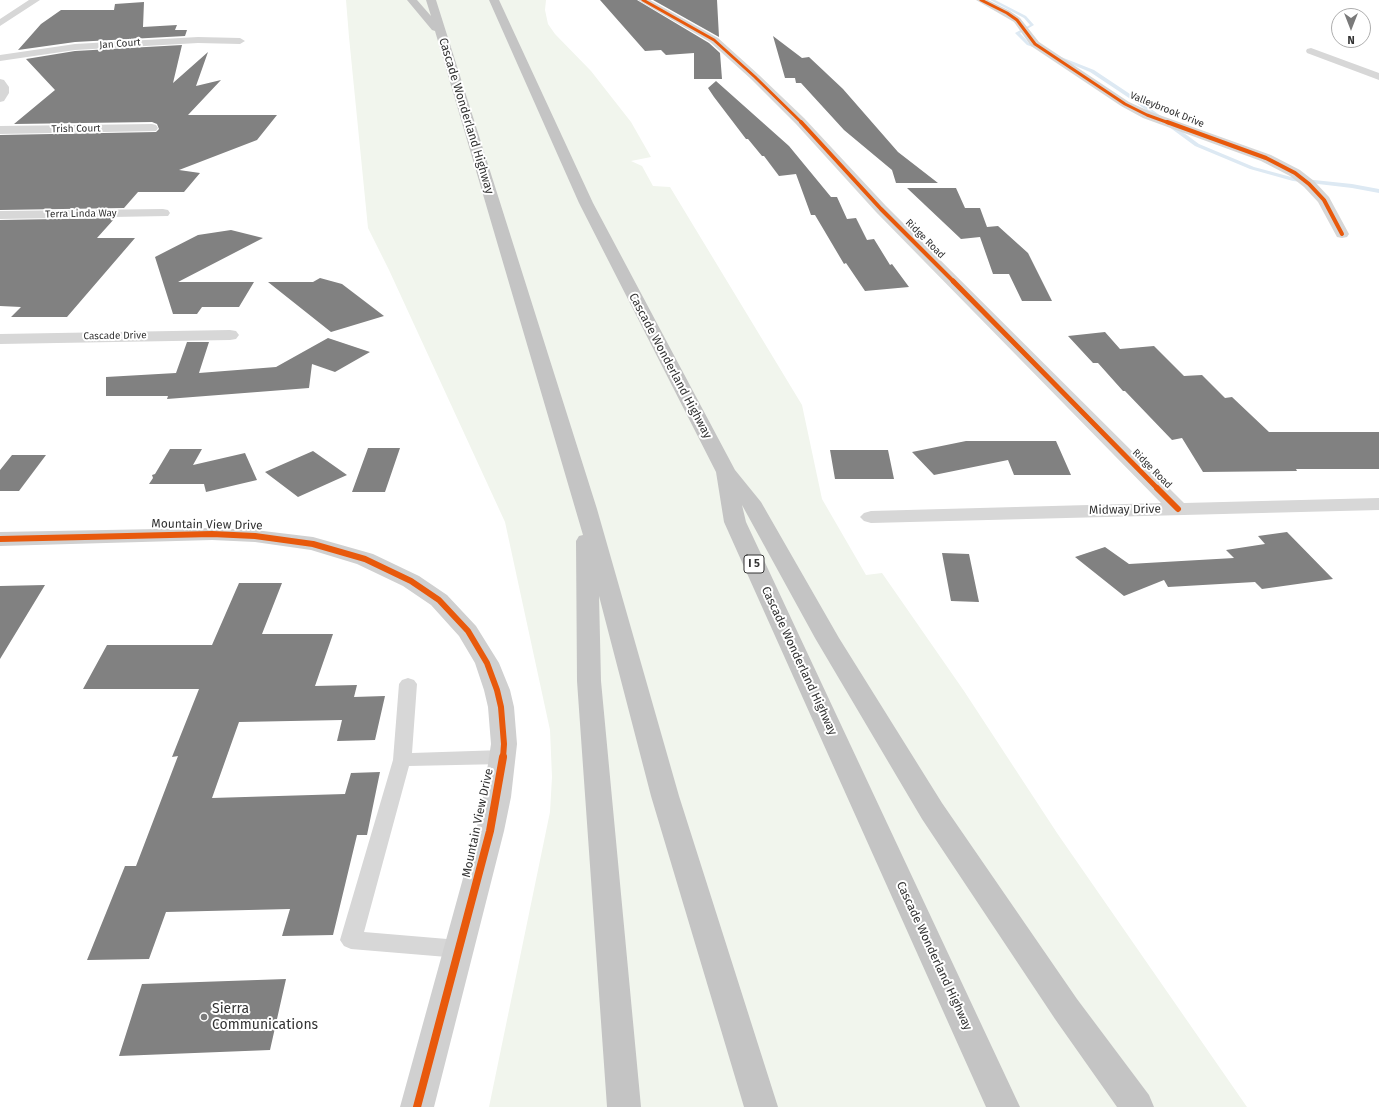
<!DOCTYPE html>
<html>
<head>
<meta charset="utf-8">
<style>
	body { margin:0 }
	#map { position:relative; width:1379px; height:1107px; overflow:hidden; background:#fff; font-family:"Fira Sans",sans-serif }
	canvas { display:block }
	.north { position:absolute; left:1331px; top:8px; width:40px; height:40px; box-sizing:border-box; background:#fff; border:1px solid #adadad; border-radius:50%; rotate:180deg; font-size:11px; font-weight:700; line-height:16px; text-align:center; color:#333 }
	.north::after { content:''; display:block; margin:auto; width:14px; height:18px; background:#7a7a7a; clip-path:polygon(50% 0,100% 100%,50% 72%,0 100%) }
</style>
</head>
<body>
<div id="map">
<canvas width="1379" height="1107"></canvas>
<div class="north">N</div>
</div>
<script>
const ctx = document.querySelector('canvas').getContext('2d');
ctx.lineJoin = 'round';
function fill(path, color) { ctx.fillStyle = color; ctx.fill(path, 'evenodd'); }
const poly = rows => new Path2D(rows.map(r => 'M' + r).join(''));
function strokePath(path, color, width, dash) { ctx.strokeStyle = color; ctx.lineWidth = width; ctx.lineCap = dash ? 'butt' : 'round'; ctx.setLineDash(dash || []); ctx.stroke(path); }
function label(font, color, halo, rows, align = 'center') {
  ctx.font = font + ' "Fira Sans",sans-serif'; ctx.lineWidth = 4; ctx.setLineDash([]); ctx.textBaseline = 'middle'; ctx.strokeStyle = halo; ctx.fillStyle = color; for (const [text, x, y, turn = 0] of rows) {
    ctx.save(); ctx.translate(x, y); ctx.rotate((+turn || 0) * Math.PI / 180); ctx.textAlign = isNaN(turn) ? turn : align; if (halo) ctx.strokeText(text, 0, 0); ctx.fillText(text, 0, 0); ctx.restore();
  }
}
fill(poly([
	[346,0,546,0,545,10,548,24,555,34,591,71,631,122,651,157,631,161,642,166,653,186,670,187,802,405,822,499,866,575,882,573,964,691,1057,833,1247,1107,489,1107,550,812,552,777,550,730,505,522,389,270,368,228,349,37]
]), '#f1f5ed');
fill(poly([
	[990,0,995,0,1026,16,1034,25,1020,33,1029,43,1042,48,1042,50,1027,45,1015,33,1030,25,1024,18,990,0],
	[1056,55,1094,70,1139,100,1199,144,1254,167,1295,178,1352,184,1379,189,1379,193,1352,188,1293,181,1250,169,1195,146,1135,102,1090,72,1054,57,1056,55]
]), '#dde9f3');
fill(poly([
	[600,0,637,0,709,43,720,53,722,79,694,79,694,53,666,55,661,50,645,51],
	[653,0,717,0,719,37],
	[144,2,143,27,177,25,175,30,187,30,185,36,75,42,18,50,41,24,61,10,114,10,115,4],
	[773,36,802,58,809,57,843,89,898,152,938,183,896,183,892,170,844,130,801,83,796,83,795,78,785,78],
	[182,45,173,83,208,52,196,86,221,80,188,115,277,115,257,140,179,170,200,173,184,192,138,192,124,208,0,210,0,135,156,132,159,129,157,124,152,122,14,124,55,90,26,59,75,51],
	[716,81,789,146,831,197,837,197,847,219,856,218,867,240,874,239,890,265,892,264,909,287,865,291,846,263,844,264,815,215,811,215,796,174,779,176,764,156,762,156,748,139,746,139,714,97,708,88],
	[907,188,956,188,965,208,980,208,987,227,998,226,1028,253,1052,301,1022,301,1009,274,993,274,980,237,961,239],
	[115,218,97,238,135,238,67,317,11,317,21,307,0,306,0,220],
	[231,230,263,238,178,282,254,282,239,307,202,307,197,314,173,314,155,257,198,235],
	[320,278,342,284,384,316,331,332,268,282,313,282],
	[1105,332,1120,349,1154,346,1184,376,1202,375,1225,398,1232,397,1269,432,1379,432,1379,469,1296,469,1297,471,1203,472,1182,438,1172,440,1125,391,1123,391,1098,363,1093,363,1068,336],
	[328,338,370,352,335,372,312,364,309,388,167,399,168,396,106,396,106,377,176,373,187,342,209,342,199,373,276,367],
	[966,441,1056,441,1071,475,1014,475,1008,460,934,475,912,452],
	[368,448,400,448,385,492,352,492],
	[170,449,202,449,193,465,245,453,257,480,206,492,204,484,149,484,153,478,152,475,155,474],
	[830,450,888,450,894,479,835,479],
	[313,451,347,475,298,497,265,472],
	[12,455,46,455,19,491,0,491,0,470],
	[1287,532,1333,579,1262,589,1255,582,1168,587,1164,580,1124,596,1075,557,1105,547,1129,564,1234,558,1226,550,1265,544,1258,536],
	[942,553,969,554,979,602,951,601],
	[239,583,282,583,262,634,333,634,315,686,357,685,354,697,385,696,375,740,337,741,342,720,239,722,212,798,345,794,351,773,380,772,367,835,357,835,333,935,282,936,290,909,166,912,149,959,87,960,125,866,136,866,178,756,172,757,199,689,83,689,107,645,212,645],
	[45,585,0,659,0,586],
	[286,979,270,1050,119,1056,142,984]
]), '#818181');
fill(poly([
	[408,678,414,680,417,684,412,753,503,750,509,752,512,757,509,762,503,764,409,766,364,932,459,940,466,943,470,949,466,955,459,958,351,949,344,946,340,940,393,760,399,684,402,680,408,678]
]), '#d7d7d7');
fill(poly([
	[29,0,40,0,0,26,0,19,29,0],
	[638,0,650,0,718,38,759,75,804,118,886,206,1184,503,1379,498,1379,510,871,523,864,521,860,517,864,513,871,511,1161,503,876,212,796,124,751,79,710,42,638,0],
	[976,0,988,0,1010,11,1020,18,1039,42,1129,102,1151,112,1271,155,1300,170,1314,181,1329,197,1349,234,1347,237,1342,238,1337,237,1318,202,1304,187,1290,176,1261,161,1143,118,1121,106,1031,46,1014,22,976,0],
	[198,37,240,38,245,41,240,44,198,43,75,50,0,61,0,55,75,44,198,37],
	[1311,48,1379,73,1379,80,1307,53,1306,51,1307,49,1311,48],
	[0,79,4,80,9,87,9,93,4,101,0,102,0,79],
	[152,124,156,125,158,128,156,131,0,134,0,126,152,124],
	[163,209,168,210,170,213,168,216,0,219,0,211,163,209],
	[230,330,236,331,239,335,236,339,230,340,0,344,0,334,230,330]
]), '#d7d7d7');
fill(poly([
	[212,528,255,530,313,537,373,554,419,576,447,595,476,626,499,663,510,690,514,707,517,744,511,797,504,831,434,1107,400,1107,476,831,483,797,491,744,488,707,484,690,475,663,459,636,431,605,403,586,357,564,311,550,255,542,212,540,0,546,0,532,212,528]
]), '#d0d0d0');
fill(poly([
	[407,0,417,0,431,16,426,0,436,0,597,509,679,796,778,1107,744,1107,651,796,599,596,601,681,641,1107,607,1107,577,681,576,541,579,536,583,535,435,31,432,30,407,0],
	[489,0,499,0,593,203,735,470,761,502,839,638,942,803,1077,999,1149,1095,1154,1107,1117,1107,1055,1019,922,819,815,638,742,505,746,522,1020,1107,986,1107,724,522,716,472,579,203,489,0]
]), '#c4c4c4');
strokePath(poly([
	[643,0,714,40,755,77,802,123],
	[981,0,1007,13,1017,20,1035,44,1125,104,1147,115,1169,123]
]), '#e8590c', 3);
strokePath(poly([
	[801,122,881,209,954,282],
	[1167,122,1266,158,1295,173,1309,184,1324,200,1342,234]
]), '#e8590c', 4);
strokePath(poly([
	[953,281,1158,489]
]), '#e8590c', 5);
strokePath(poly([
	[1157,488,1178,509],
	[0,539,212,534,255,536,313,544,365,559,411,581,439,600,468,631,487,663,497,690,501,707,504,744,503,758]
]), '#e8590c', 6);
strokePath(poly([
	[417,1107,490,831,503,757]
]), '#e8590c', 8);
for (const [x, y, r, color] of [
	[204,1017,4,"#7a7a7a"]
]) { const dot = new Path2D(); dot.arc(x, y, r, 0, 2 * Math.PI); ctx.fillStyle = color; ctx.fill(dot); strokePath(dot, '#fff', 1.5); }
label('10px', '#333', '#fff', [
	["Jan Court",120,44,-4],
	["Valleybrook Drive",1167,110,22],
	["Trish Court",76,129,-1],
	["Terra Linda Way",81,214,-1],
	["Ridge Road",925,239,45],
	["Cascade Drive",115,336,-1],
	["Ridge Road",1152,469,45]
]);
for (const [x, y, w] of [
	[754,564,20]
]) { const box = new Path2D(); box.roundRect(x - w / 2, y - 9, w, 18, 3); ctx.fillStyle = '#fff'; ctx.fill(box); strokePath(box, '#333', 1); }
label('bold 11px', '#333', null, [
	["I 5",754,564]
]);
label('12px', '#333', '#fff', [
	["Cascade Wonderland Highway",466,116,73],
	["Cascade Wonderland Highway",670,366,62],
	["Midway Drive",1125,510,-1],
	["Mountain View Drive",207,525,1],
	["Cascade Wonderland Highway",799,661,65],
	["Mountain View Drive",478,823,-78],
	["Cascade Wonderland Highway",934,956,65]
]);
label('14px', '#333', '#fff', [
	["Sierra",212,1009],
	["Communications",212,1025]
], 'left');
</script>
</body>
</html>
